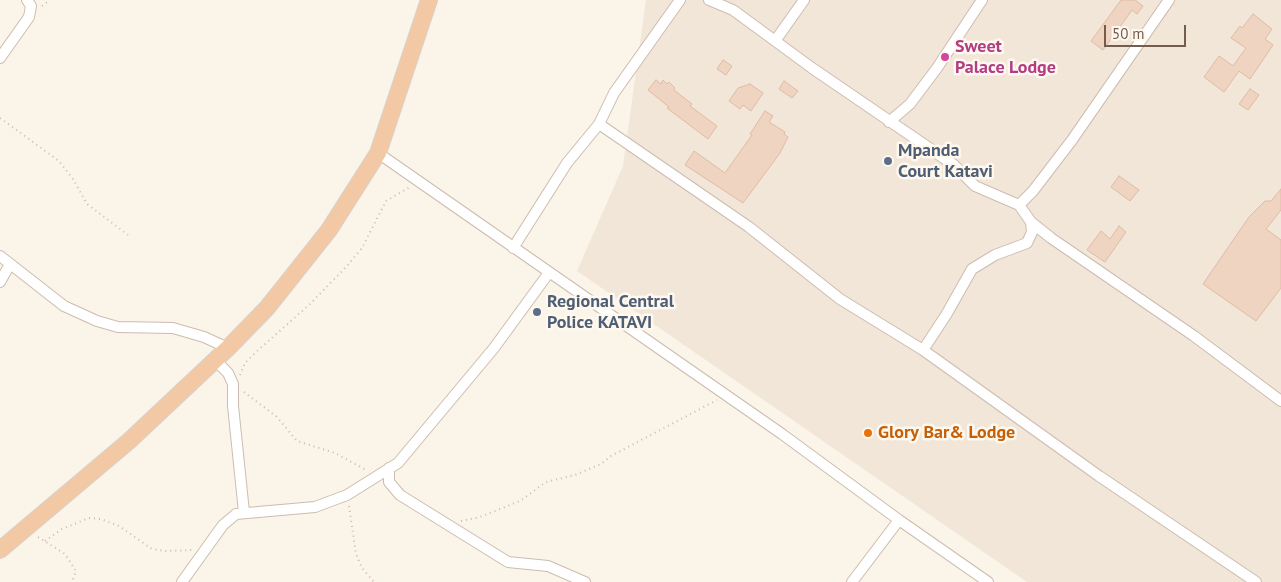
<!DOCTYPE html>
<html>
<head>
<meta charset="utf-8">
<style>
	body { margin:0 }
	#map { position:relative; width:1281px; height:582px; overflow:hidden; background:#fbf4e9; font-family:"PT Sans",sans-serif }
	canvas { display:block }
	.scale { position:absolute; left:1104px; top:25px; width:82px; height:22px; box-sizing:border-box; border:2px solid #745c4e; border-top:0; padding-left:6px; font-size:15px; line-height:18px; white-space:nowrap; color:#745c4e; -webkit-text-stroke:4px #fef8ef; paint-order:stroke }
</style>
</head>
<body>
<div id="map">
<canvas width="1281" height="582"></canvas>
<div class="scale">50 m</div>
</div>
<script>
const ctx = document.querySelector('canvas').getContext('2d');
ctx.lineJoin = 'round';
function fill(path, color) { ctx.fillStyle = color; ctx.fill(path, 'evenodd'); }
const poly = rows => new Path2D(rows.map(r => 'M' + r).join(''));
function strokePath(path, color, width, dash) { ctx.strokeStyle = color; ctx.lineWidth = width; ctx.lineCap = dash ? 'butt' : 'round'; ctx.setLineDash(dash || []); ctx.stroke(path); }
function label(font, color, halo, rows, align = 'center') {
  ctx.font = font + ' "PT Sans",sans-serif'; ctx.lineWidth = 5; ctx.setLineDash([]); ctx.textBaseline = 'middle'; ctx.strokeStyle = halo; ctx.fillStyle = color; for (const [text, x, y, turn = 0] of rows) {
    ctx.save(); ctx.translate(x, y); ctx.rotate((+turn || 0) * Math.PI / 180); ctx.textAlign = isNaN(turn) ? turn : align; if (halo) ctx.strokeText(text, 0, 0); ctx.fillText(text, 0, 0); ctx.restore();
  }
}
fill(poly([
	[646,0,1281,0,1281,582,1027,582,577,271,623,166]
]), '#f2e6d8');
const building = poly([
	[1121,0,1135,0,1143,6,1137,14,1132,10,1103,50,1091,41,1121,0],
	[1253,14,1272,29,1265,39,1273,45,1250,79,1239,71,1224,92,1204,77,1219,56,1233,66,1246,48,1231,38,1240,26,1242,28,1253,14],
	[723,60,732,66,726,75,717,69,723,60],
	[656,80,661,84,663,80,667,84,669,82,675,88,674,90,692,104,690,106,717,126,708,139,667,108,669,107,648,90,656,80],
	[784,81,798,91,792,98,779,89,784,81],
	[750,84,763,93,751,111,743,105,740,109,729,101,738,88,750,84],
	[1250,89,1259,95,1248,110,1239,104,1250,89],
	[765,111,773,116,769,122,785,132,784,134,788,137,780,153,743,203,685,165,694,151,725,173,752,135,750,134,765,111],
	[1119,176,1139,190,1130,201,1111,187,1119,176],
	[1281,189,1281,210,1266,229,1281,240,1281,288,1256,321,1203,284,1249,217,1265,201,1271,201,1281,189],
	[1119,226,1126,232,1105,262,1087,250,1101,231,1110,239,1119,226]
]);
fill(building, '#efd4c2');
strokePath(building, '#e0bba4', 1);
const minor = poly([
	[709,0,733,10,812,68,954,165,975,186,1019,205,1031,222,1051,238,1194,336,1281,401],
	[775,41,804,0],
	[0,58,29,17,31,6,27,0],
	[889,122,910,104,937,68,982,0],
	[599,124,749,227,840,299,923,350,1099,476,1256,582],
	[378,153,782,434,899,520,988,582],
	[1019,205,1033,191,1072,140,1169,0],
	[513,248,567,163,599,124,614,93,680,0],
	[0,256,64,306,97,321,118,327,173,328,204,337,228,348],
	[0,282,10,264],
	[923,350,946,315,972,269,995,255,1027,243,1032,232,1031,222],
	[215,360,228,373,233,384,233,406,244,512],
	[389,468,389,482,400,495,508,562,548,566,585,582],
	[182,582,223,525,236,514,315,507,347,495,398,463,494,348,548,274],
	[852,582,899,520]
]);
const trunk = poly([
	[0,550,129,441,228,348,267,308,329,230,378,153,429,0]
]);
strokePath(minor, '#cdbcaf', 12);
strokePath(trunk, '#d8d1cd', 18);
strokePath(poly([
	[42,6,50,0],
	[0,118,59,161,73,179,87,204,128,235],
	[240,375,245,363,255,353,310,304,347,266,362,248,386,201,410,187],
	[244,392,277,417,297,441,335,453,366,470],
	[349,506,356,554,362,568,374,582],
	[461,521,480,517,520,501,546,482,575,475,601,464,611,456,717,400],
	[38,537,65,554,76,571,72,582],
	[45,541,62,529,89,518,101,519,119,526,152,549,165,551,193,550]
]), '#d4b7a5', 2, [1, 4]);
strokePath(minor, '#fff', 10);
strokePath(trunk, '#f3c8a5', 16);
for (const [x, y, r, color] of [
	[945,57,5,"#d1479c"],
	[888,161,5,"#5c6f8a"],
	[537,312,5,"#5c6f8a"],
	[868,433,5,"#e8710a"]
]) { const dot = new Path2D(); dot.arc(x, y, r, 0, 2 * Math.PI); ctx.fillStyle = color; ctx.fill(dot); strokePath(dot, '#fef8ef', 2); }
label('bold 18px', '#b23c85', '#fef8ef', [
	["Sweet",955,47],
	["Palace Lodge",955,68]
], 'left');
label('bold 18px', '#4e5e75', '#fef8ef', [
	["Mpanda",898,151],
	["Court Katavi",898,172],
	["Regional Central",547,302],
	["Police KATAVI",547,323]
], 'left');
label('bold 18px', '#c56008', '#fef8ef', [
	["Glory Bar& Lodge",878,433]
], 'left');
</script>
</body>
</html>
